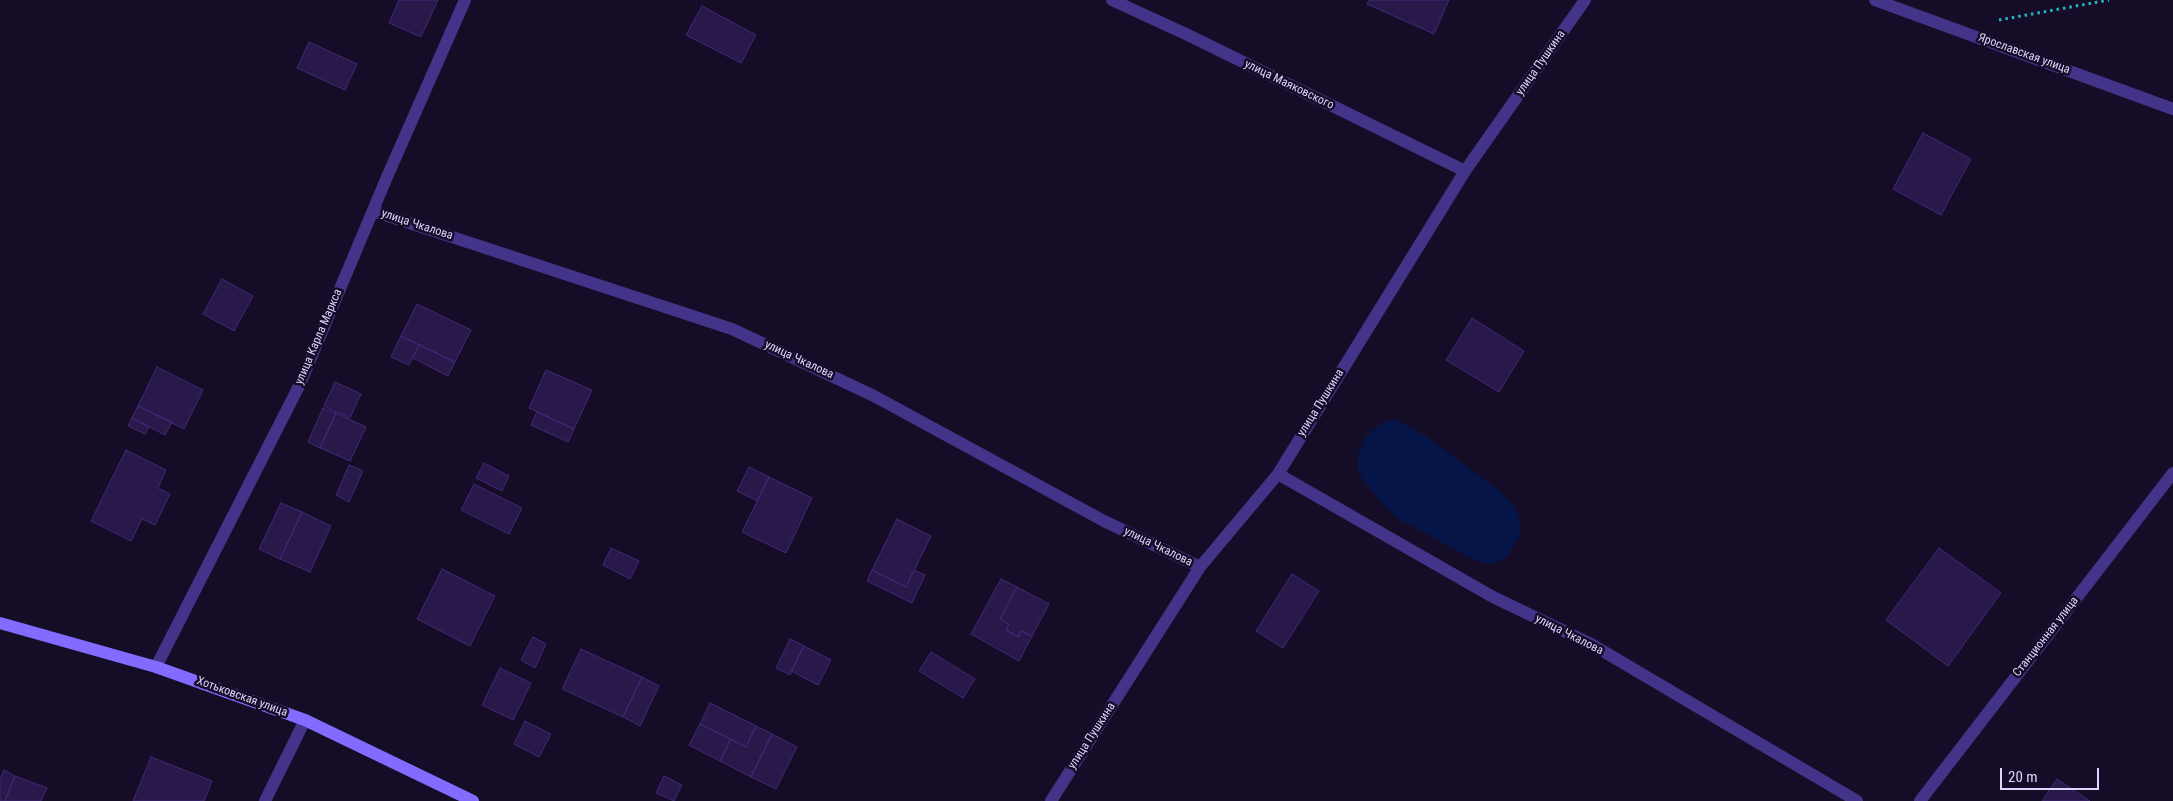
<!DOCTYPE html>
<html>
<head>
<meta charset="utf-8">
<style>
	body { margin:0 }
	#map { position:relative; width:2173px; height:801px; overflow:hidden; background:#150d27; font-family:"Roboto Condensed",sans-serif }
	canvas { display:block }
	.scale { position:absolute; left:2000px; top:768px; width:99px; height:22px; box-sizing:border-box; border:2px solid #ded4ff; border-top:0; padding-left:6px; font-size:15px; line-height:18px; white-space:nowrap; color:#ded4ff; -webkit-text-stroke:4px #150d27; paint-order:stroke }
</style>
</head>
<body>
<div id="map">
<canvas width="2173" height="801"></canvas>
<div class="scale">20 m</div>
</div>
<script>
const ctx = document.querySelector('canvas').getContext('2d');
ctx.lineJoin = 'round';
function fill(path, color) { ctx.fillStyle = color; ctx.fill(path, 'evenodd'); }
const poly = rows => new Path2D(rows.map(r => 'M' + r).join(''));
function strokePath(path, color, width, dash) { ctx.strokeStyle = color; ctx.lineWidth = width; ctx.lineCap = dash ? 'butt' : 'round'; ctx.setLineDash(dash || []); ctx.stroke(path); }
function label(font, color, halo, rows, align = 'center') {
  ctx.font = font + ' "Roboto Condensed",sans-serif'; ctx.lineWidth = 5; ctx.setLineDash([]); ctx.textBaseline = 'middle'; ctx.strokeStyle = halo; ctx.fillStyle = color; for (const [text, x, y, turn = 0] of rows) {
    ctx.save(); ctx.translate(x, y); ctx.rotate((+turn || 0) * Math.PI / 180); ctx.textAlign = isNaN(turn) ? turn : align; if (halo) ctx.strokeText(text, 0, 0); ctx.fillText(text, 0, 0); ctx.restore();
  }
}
fill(poly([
	[1394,419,1424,435,1499,490,1515,507,1520,520,1520,536,1506,558,1494,564,1476,561,1396,517,1382,504,1362,478,1358,469,1358,454,1366,436,1382,423]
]), '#061548');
const building = poly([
	[399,0,438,0,421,37,389,23,399,0],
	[1369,0,1449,0,1434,34,1367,4,1369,0],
	[702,6,756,35,741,63,686,35,702,6],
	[309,42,357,64,345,90,297,68,309,42],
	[1923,133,1971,159,1941,215,1893,189,1923,133],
	[222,279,253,296,234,331,203,314,222,279],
	[417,304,471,330,455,362,401,336,417,304],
	[1472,318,1524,351,1499,392,1446,360,1472,318],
	[401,336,419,345,409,365,391,357,401,336],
	[419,345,455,362,448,376,413,358,419,345],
	[157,367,203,390,184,429,138,406,157,367],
	[546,370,592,390,574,429,529,408,546,370],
	[335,382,361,394,350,418,324,406,335,382],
	[138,406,172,422,165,435,132,418,138,406],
	[323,408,336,413,320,448,308,442,323,408],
	[537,412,574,429,568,442,531,425,537,412],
	[336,413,366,427,350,461,320,448,336,413],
	[132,418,149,427,145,434,128,426,132,418],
	[126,450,166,470,158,488,170,494,155,525,142,519,131,541,91,521,126,450],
	[484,463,509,476,502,491,476,478,484,463],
	[349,465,363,471,349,502,336,495,349,465],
	[749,467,769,477,757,501,737,491,749,467],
	[769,477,812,498,786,553,742,532,769,477],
	[474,484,522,508,509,534,461,510,474,484],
	[281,503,302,512,280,559,259,549,281,503],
	[302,512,331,526,310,572,280,559,302,512],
	[897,519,931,536,906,587,872,570,897,519],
	[611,548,639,561,630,579,603,565,611,548],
	[1939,548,2001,593,1948,666,1886,620,1939,548],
	[442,569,495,596,470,646,417,619,442,569],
	[872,570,906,587,914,570,925,575,912,603,867,581,872,570],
	[1292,574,1319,591,1283,648,1256,631,1292,574],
	[1001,579,1017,587,1000,619,1009,624,1006,630,1018,637,1021,631,1032,636,1019,661,971,634,1001,579],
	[1017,587,1049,604,1032,636,1021,631,1018,637,1006,630,1009,624,1000,619,1017,587],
	[533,637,546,644,535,668,521,660,533,637],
	[790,639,804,646,790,675,776,668,790,639],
	[804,646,831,660,818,685,791,671,804,646],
	[581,649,642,677,623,717,562,689,581,649],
	[931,652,975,679,963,698,919,671,931,652],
	[500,668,531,683,513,720,482,705,500,668],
	[642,677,659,686,640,726,623,717,642,677],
	[710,703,756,726,746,747,700,724,710,703],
	[525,721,551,734,539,757,514,744,525,721],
	[700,724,731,739,720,761,689,745,700,724],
	[756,726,772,734,751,777,720,761,731,739,746,747,756,726],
	[772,734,797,747,776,789,751,777,772,734],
	[151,757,212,781,204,801,133,801,151,757],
	[4,770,15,776,5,801,0,801,0,780,4,770],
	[15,776,47,788,41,801,5,801,15,776],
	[664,776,682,785,674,801,656,793,664,776],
	[2057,779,2090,801,2042,801,2057,779]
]);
fill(building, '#29184a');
strokePath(building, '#422878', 1);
strokePath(poly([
	[1999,20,2109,0]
]), '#25b6c2', 3, [2.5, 4]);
strokePath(poly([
	[1112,0,1188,35,1465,171],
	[1875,0,2173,109],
	[373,211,732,329,874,396,1104,521,1200,567],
	[1278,474,1493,597,1591,644,1857,801],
	[156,667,300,384,387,177,465,0],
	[265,801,305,720],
	[1051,801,1200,567,1278,474,1465,171,1585,0],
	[1920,801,2173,473]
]), '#43348a', 12);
strokePath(poly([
	[0,623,156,667,305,720,473,801]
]), '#826bff', 12);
label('12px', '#ded4ff', '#150d27', [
	["Ярославская улица",2024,54,20],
	["улица Пушкина",1541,63,-55],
	["улица Маяковского",1289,85,26],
	["улица Чкалова",417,225,18],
	["улица Карла Маркса",319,337,-67],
	["улица Чкалова",799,360,25],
	["улица Пушкина",1321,403,-58],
	["улица Чкалова",1158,547,26],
	["улица Чкалова",1569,635,27],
	["Станционная улица",2046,637,-52],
	["Хотьковская улица",242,697,20],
	["улица Пушкина",1092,736,-57]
]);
</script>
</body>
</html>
